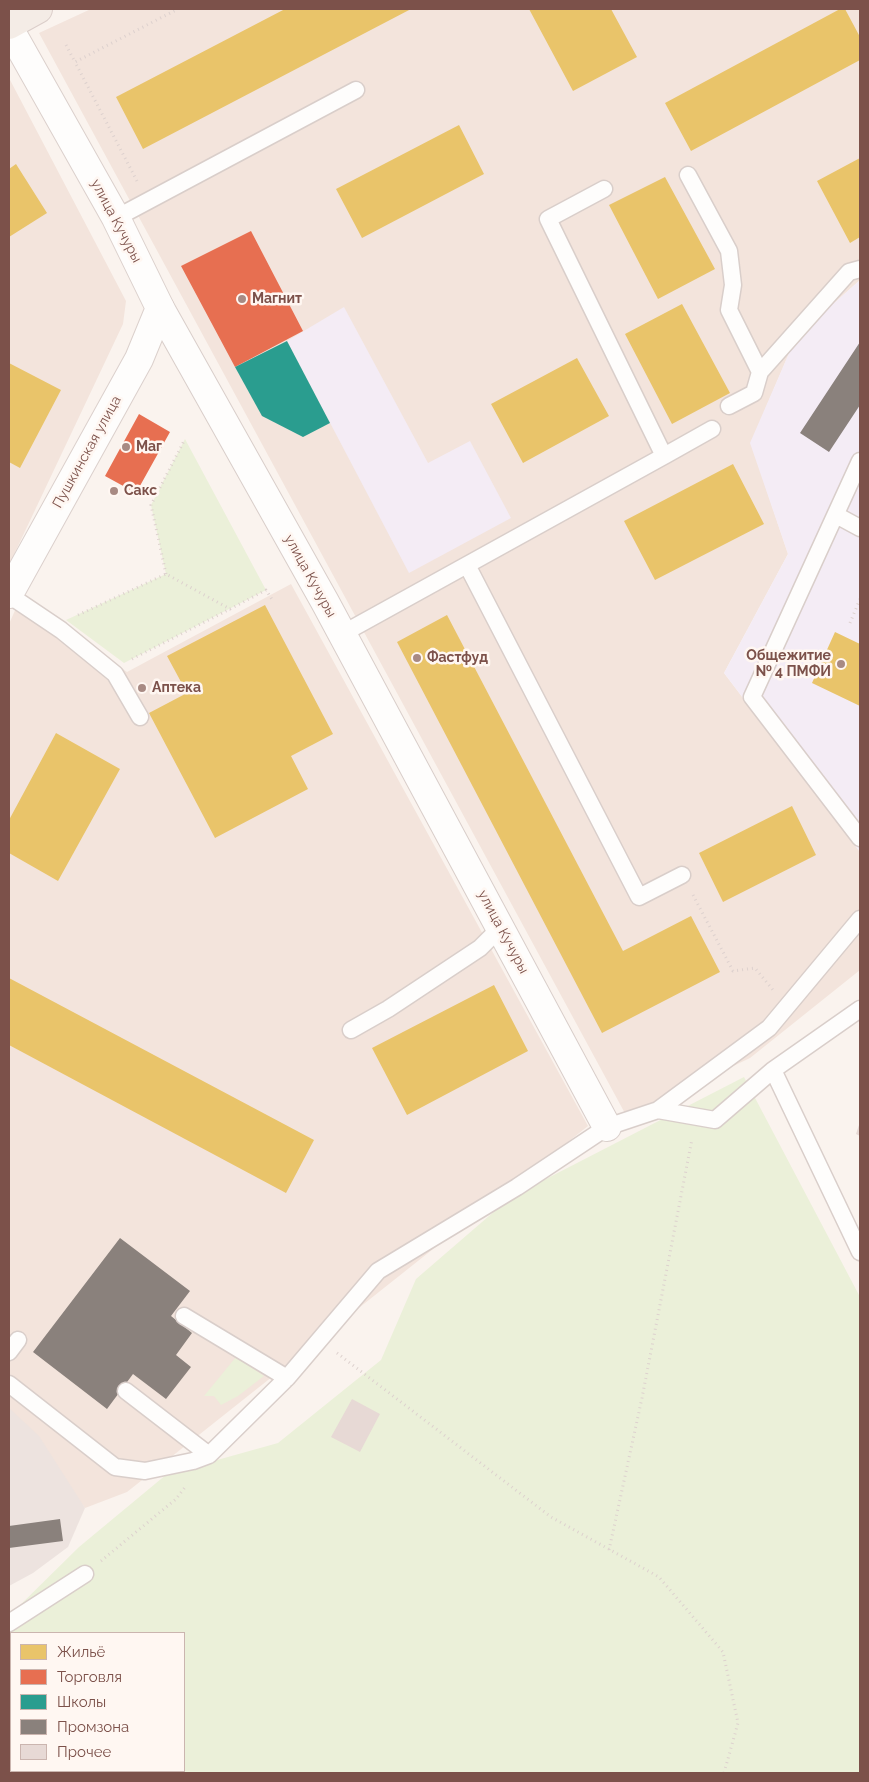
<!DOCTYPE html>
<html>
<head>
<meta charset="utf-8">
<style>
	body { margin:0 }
	#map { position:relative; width:869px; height:1782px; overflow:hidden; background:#faf3ee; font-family:Raleway,sans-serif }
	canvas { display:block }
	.frame { position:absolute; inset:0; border:10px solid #7c514a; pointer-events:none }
	.legend { position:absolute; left:10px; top:1632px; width:175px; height:140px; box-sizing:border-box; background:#fff7f2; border:1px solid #cbb5af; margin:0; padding:6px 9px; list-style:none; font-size:15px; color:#7c514a }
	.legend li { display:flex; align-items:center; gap:10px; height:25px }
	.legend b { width:25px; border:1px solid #cbb5af }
</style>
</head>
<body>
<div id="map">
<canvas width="869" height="1782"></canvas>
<div class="frame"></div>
<ul class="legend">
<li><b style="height:14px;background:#e9c46a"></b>Жильё</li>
<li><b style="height:14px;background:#e76f51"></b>Торговля</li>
<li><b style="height:14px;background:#2a9d8f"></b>Школы</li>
<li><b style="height:14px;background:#8a817c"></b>Промзона</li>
<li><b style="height:14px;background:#e7d9d5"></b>Прочее</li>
</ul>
</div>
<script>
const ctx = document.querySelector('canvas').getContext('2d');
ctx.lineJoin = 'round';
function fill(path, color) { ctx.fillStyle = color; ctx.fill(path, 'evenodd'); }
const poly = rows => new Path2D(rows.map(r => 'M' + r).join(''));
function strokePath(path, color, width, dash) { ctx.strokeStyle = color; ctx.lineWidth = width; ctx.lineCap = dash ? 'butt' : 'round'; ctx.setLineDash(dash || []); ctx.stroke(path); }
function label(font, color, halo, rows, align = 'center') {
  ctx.font = font + ' Raleway,sans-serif'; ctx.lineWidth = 5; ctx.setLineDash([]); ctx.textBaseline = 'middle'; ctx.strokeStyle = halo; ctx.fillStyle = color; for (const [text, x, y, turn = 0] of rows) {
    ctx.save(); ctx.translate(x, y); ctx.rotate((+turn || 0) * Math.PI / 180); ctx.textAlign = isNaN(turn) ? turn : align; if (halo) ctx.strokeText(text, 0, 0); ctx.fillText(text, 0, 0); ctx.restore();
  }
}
fill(poly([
	[91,9,860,9,860,280,796,337,751,443,788,554,724,673,860,852,860,970,750,1058,627,1117,39,33],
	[9,78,126,301,123,324,9,565],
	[291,584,588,1126,127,1492,85,1508,9,1413,9,624,17,606,69,631,127,672]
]), '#f3e4dc');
fill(poly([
	[9,1408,39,1436,85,1508,68,1547,33,1573,9,1586]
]), '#ede3df');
fill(poly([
	[860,280,860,852,724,673,788,554,750,443,796,337],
	[344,307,428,463,470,441,511,518,409,573,287,341]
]), '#f4ecf5');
fill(poly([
	[185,439,266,590,124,663,66,620,166,574,151,505],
	[744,1077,860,1297,860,1773,68,1773,68,1771,184,1771,184,1633,11,1633,11,1647,9,1643,9,1616,79,1547,167,1474,278,1443,381,1360,416,1279,511,1197],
	[236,1357,264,1376,238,1396,221,1405,214,1396,204,1396]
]), '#ebf0d9');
fill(poly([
	[285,9,411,9,143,149,116,97],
	[529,9,611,9,637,57,573,91],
	[840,9,845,9,860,37,860,60,691,151,665,103],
	[459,125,484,174,362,238,336,189],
	[860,158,860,237,850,243,817,181],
	[16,164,47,213,9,237,9,169],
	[665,177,715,269,658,299,609,205],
	[682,304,730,393,672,424,625,334],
	[577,358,609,416,523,463,491,404],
	[9,363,61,390,20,468,9,462],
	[733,464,764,524,655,580,624,521],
	[265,605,333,734,291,756,308,789,215,838,149,713,187,693,167,656],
	[447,615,623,951,691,916,720,972,602,1033,397,642],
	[835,632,860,644,860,706,812,683],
	[56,733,120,769,58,881,9,853,9,820],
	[792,806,816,855,723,902,699,853],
	[9,978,314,1140,286,1193,9,1045],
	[494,985,528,1051,407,1115,372,1048]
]), '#e9c46a');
fill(poly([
	[251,231,303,331,235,367,181,266],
	[139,414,170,432,136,493,105,476]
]), '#e76f51');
fill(poly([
	[287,341,330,423,303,437,262,416,235,367]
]), '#2a9d8f');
fill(poly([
	[860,342,860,405,829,452,800,433],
	[120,1238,190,1291,171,1316,192,1333,176,1355,191,1367,166,1399,133,1374,107,1409,33,1352],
	[60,1519,63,1541,9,1548,9,1526]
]), '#8a817c');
fill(poly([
	[860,1122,860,1136,856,1134],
	[352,1399,380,1414,360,1452,331,1437],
	[9,1727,11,1732,11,1771,34,1771,36,1773,9,1773]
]), '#e7d9d5');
const lane = poly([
	[688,175,729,251,733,285,729,310,760,372,849,272,860,269],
	[116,218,356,90],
	[729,406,754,393,760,372],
	[664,456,712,429],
	[860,461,752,697,860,838],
	[836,515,860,528],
	[467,565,639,897,682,875],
	[9,595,61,630,115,674,140,717],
	[342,634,664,456,548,219,604,189],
	[351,1030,388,1009,480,948,500,928],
	[773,1070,860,1252],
	[658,1110,715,1120,773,1070,860,1009],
	[184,1316,287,1378],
	[9,1352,18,1340],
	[9,1384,115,1467,145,1471,193,1461,209,1455],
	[126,1391,209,1455,287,1378,378,1271,517,1187,607,1127,658,1110,769,1028,860,919],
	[9,1623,85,1574]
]);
const street = poly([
	[160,308,325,602,607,1127]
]);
const secondary = poly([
	[9,28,116,218,160,308,139,359,9,594]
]);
const primary = poly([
	[9,25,38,9]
]);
strokePath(lane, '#d9ceca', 19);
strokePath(street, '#d9ceca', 30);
strokePath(secondary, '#dbd0cc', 30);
strokePath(primary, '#dbceca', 30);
strokePath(poly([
	[66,45,75,62],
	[137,181,75,62,178,9],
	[166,574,151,505,185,439],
	[78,615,166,574,230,609,266,590,273,601],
	[850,623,860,599],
	[132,659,230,609],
	[693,895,733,971,755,968,773,990],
	[337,1353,551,1517,659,1577,723,1652,738,1723,724,1773],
	[609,1550,642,1398,692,1139],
	[101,1561,176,1499,186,1486]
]), '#ddd1ce', 3, [1, 4]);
strokePath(lane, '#fefdfc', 16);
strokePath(street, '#fefdfc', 28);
strokePath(secondary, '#fefdfc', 28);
strokePath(primary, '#f4ece6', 28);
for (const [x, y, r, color] of [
	[242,299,5,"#a88a83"],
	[126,447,5,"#a88a83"],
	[114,491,5,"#a88a83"],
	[417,658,5,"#a88a83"],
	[841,664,5,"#a88a83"],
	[142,688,5,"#a88a83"]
]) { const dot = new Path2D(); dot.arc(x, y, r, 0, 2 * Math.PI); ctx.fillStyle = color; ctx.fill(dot); strokePath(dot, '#fff7f2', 2); }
label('14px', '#7c514a', '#fff7f2', [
	["улица Кучуры",116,221,62],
	["Пушкинская улица",87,452,-61],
	["улица Кучуры",310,576,61],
	["улица Кучуры",503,932,62]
]);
label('bold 14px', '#7c514a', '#fff7f2', [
	["Магнит",252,299],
	["Маг",136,447],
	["Сакс",124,491],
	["Общежитие",831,656,"right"],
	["№ 4 ПМФИ",831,672,"right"],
	["Фастфуд",427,658],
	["Аптека",152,688]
], 'left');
</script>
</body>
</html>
